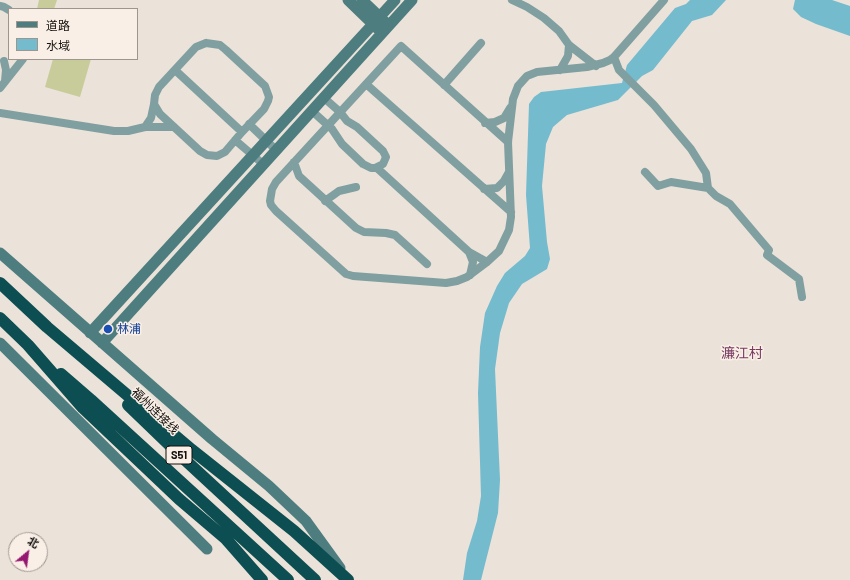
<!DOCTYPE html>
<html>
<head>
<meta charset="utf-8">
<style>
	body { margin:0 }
	#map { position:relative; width:850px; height:580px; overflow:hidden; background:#ebe2d9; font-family:Barlow,"Noto Sans SC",sans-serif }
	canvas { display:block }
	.legend { position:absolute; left:8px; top:8px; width:130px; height:52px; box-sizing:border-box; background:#f9efe6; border:1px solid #9d968f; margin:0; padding:5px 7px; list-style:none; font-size:12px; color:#13100d }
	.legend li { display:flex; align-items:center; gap:8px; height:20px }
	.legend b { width:20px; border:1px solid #9d968f }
	.north { position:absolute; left:8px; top:532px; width:40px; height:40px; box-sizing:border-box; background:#f9efe6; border:1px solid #9d968f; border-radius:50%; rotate:29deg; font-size:11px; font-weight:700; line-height:16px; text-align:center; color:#13100d }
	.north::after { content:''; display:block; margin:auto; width:14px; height:18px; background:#951770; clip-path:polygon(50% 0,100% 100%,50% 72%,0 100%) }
</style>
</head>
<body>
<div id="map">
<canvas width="850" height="580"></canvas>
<ul class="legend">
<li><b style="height:5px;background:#4d7d7f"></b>道路</li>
<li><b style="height:11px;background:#74bbce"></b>水域</li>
</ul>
<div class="north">北</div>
</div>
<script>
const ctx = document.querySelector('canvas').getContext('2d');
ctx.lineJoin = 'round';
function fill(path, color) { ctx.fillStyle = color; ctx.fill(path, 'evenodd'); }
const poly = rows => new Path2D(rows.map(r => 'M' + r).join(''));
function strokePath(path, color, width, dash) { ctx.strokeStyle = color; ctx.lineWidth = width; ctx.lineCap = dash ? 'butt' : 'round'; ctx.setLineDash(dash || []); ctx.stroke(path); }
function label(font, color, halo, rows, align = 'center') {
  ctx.font = font + ' Barlow,"Noto Sans SC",sans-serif'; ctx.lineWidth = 3; ctx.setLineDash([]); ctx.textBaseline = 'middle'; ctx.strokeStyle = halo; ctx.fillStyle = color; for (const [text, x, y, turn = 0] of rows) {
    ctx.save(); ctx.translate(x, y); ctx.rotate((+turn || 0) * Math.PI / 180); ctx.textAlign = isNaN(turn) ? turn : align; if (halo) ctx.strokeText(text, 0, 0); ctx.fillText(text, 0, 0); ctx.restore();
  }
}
fill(poly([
	[39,0,57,0,54,9,37,9],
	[53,59,91,59,80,97,45,87]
]), '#c8cc9b');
fill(poly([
	[690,0,726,0,712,15,692,21,653,70,642,76,618,100,567,115,553,127,546,144,542,186,547,242,550,259,547,269,522,284,509,303,500,333,495,369,500,480,498,513,481,580,463,580,467,553,477,521,481,496,478,393,480,347,485,313,497,286,505,273,525,256,530,248,526,195,529,104,534,97,541,92,622,83,627,65,675,8,686,4],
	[795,0,832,0,850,6,850,36,816,24,801,17,793,9]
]), '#74bbce');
strokePath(poly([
	[512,0,527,7,544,18,559,31,569,45,596,66],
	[0,6,4,7,9,10],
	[206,43,220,45,226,50,265,86,269,97,268,101,264,109,242,132,225,152,217,156,207,155,200,151,160,114,154,104,155,95,159,87,196,47,206,43],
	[614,57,619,70,654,105,691,149,706,173,708,188,716,196,730,204,769,250,767,255,799,279,802,297],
	[4,61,6,70,5,81],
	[175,70,242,132],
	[560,70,568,56,569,45],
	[366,84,511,212],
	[444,85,481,43],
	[0,88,23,59],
	[312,111,332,129,342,144,363,164,371,168,375,168,383,164,386,157,383,151,357,127,347,121,340,112,323,97],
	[0,113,114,131,128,131,145,127,174,127],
	[485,123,495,122,504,118,510,108],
	[249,124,276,150],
	[145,127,151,118,154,104],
	[235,140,263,164],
	[508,142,401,46,276,182,272,189,270,201,271,205,276,211,346,274,353,276,446,283,457,281,467,277,487,262,499,251,509,230,511,217,508,142,513,99,518,86,527,76,537,72,587,67,603,63,610,60,614,57,664,0],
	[294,162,299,176,356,228,364,232,386,233,395,235,427,264],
	[377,168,469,252,487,262],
	[645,172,658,186,671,182,708,188],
	[484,189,497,188,504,181,509,172],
	[325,201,339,191,356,187],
	[469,252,473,262,470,275]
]), '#809fa0', 8);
strokePath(poly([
	[348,0,378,29],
	[362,0,385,22],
	[0,253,212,439,269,486,306,521,340,568],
	[90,333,395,0],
	[0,343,207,549],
	[102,343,412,0]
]), '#4d7d7f', 11);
strokePath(poly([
	[0,283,47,327,192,450,294,531,348,580],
	[0,318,28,345,83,408,179,499,226,539,262,580],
	[61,374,91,400,288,580],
	[128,405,183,458,315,580]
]), '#0c4e51', 12);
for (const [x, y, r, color] of [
	[108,329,5,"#1a4fb4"]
]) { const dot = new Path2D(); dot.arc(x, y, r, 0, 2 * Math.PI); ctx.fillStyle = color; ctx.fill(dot); strokePath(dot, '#f9efe6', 1.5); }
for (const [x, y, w] of [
	[179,455,26]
]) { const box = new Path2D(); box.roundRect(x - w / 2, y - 9, w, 18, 3); ctx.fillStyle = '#f9efe6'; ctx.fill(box); strokePath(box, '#13100d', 1); }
label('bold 11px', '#13100d', null, [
	["S51",179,455]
]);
label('12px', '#164399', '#f9efe6', [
	["林浦",117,329]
], 'left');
label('12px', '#13100d', '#f9efe6', [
	["福州连接线",155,411,44]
]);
label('14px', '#773960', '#f9efe6', [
	["濂江村",742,353]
]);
</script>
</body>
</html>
